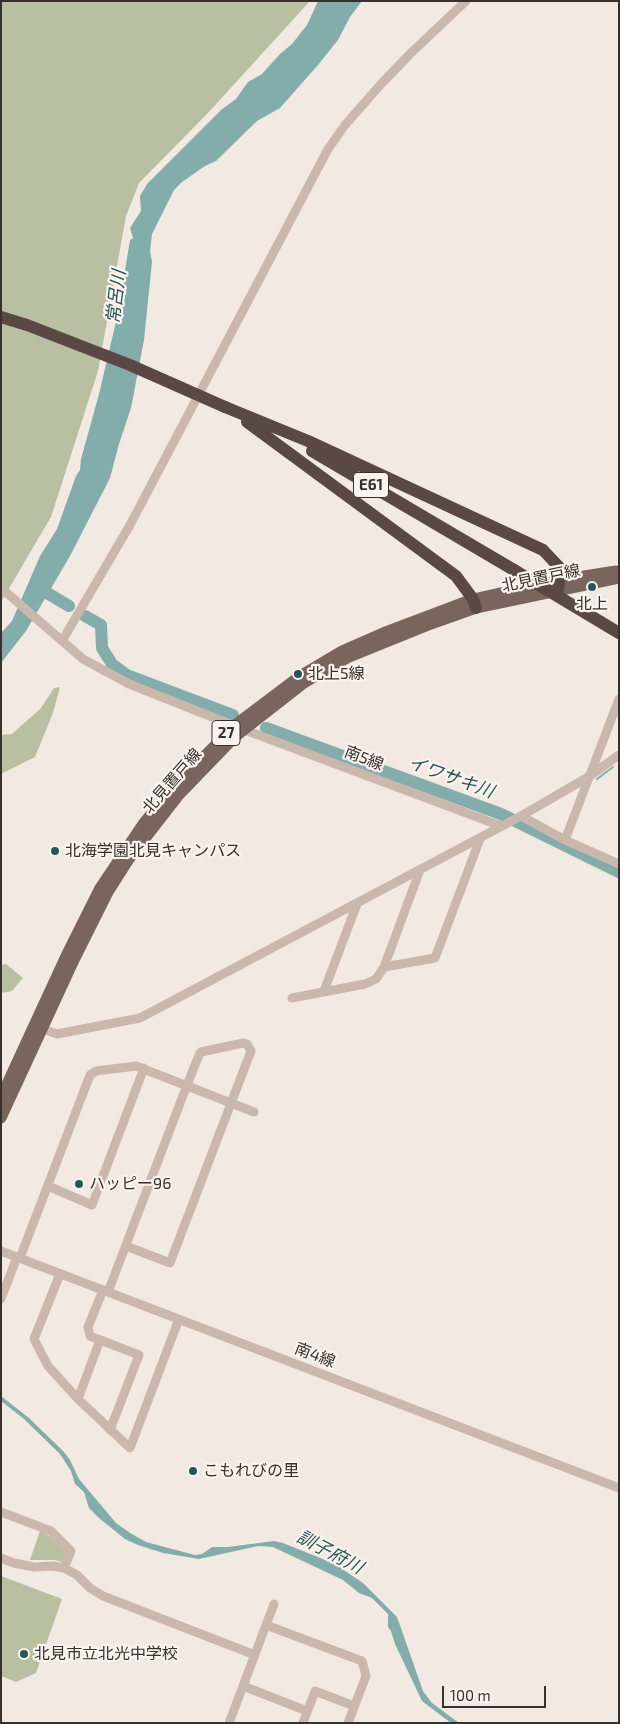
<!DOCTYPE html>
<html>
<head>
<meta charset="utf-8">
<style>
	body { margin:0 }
	#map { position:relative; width:620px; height:1724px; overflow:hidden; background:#f2e9e2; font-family:"Exo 2",sans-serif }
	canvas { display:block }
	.frame { position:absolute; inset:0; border:2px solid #392f2c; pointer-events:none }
	.scale { position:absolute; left:442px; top:1686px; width:104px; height:22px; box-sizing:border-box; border:2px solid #392f2c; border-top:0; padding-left:6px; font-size:15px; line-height:18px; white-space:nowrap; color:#392f2c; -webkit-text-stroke:4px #faf3ee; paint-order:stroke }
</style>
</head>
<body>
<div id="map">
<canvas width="620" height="1724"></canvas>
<div class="frame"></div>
<div class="scale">100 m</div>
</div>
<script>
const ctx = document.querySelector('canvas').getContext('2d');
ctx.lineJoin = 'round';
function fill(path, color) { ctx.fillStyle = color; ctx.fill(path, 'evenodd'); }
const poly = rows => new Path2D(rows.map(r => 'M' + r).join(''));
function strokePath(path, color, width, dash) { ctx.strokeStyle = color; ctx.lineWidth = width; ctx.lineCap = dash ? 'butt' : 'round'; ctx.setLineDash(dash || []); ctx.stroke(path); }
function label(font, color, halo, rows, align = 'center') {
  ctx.font = font + ' "Exo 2","Noto Sans JP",sans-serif'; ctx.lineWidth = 4.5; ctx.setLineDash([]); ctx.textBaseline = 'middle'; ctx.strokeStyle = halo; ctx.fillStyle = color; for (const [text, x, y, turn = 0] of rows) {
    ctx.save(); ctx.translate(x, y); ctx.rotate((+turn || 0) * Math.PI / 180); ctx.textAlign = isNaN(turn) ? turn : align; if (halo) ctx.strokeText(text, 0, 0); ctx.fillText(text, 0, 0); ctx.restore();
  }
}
fill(poly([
	[1,1,310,1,208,113,139,183,126,216,98,371,51,517,1,602],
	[60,687,53,713,35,757,1,774,1,735,12,734,41,708,54,688],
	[6,964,23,978,12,991,1,993,1,965],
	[40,1531,51,1537,67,1551,62,1562,54,1560,30,1560],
	[1,1576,62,1599,36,1673,16,1682,1,1676]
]), '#b9c0a2');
fill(poly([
	[318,1,362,1,350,17,338,40,318,65,280,108,257,121,216,161,205,166,182,182,174,190,152,234,150,251,152,262,144,340,131,408,119,444,110,478,70,556,26,631,1,663,1,633,12,621,40,556,57,529,76,476,80,470,81,459,99,394,118,313,130,240,133,238,130,228,141,211,140,196,147,184,221,110,236,99,248,82,262,74,280,54,292,44,307,25],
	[1,1396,29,1418,64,1452,70,1460,79,1479,116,1523,130,1533,146,1542,195,1555,202,1554,212,1547,228,1547,274,1541,283,1543,335,1564,363,1583,397,1617,423,1691,432,1703,459,1723,451,1723,422,1701,395,1644,391,1631,388,1627,388,1614,372,1598,359,1593,343,1580,273,1547,258,1546,199,1559,163,1553,138,1545,125,1539,99,1518,89,1508,84,1492,75,1484,71,1471,60,1454,24,1419,1,1401]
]), '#82adab');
strokePath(poly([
	[597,779,613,767]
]), '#82adab', 2);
strokePath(poly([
	[37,587,69,606],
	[85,616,101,625,102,648,112,664,127,675,233,715],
	[266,728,501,814,619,872]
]), '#82adab', 12);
strokePath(poly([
	[1,588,83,659,129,684,245,730,501,826],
	[62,641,130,525,328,149,345,125,382,83,411,53,466,1],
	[521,816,565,840,619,864],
	[565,840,619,699],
	[420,870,384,967,435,958,480,839],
	[324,991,357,904],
	[292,998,365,984,376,979,384,967],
	[37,1027,57,1034,140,1018,521,816,590,776,619,755],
	[48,1186,92,1205,144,1068],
	[1,1251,619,1488],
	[20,1258,90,1075,96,1071,136,1066,254,1112],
	[60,1274,34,1339,48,1366,78,1399,130,1448,179,1319],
	[103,1290,88,1327,90,1336,139,1355,110,1430],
	[108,1292,187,1085,199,1055,201,1052,243,1043,247,1044,251,1051,170,1263,126,1246],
	[1,1299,17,1257],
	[78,1399,100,1340],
	[1,1512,51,1531,71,1551,64,1568],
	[1,1558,14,1563,34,1567,53,1566,64,1568,77,1575,90,1588,103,1596,255,1655],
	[266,1625,362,1661,366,1676,348,1723],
	[243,1686,307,1711],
	[229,1723,274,1604],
	[303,1723,315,1691,354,1706]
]), '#cab8ae', 9);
strokePath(poly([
	[1,1097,66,956,100,888,143,824,169,792,235,725,300,676,342,651,383,633,473,599,559,580,616,571],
	[1,1118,74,960,108,892,129,859,178,796,235,737,304,683,347,658,431,624,476,608,619,578]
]), '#79655e', 11);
strokePath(poly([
	[225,407,308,441,543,550,560,568,558,590],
	[247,422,456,576,473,599,476,608],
	[312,451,514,570]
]), '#594844', 12);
strokePath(poly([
	[1,317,27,325,130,365,225,407],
	[514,570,619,633]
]), '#594844', 12);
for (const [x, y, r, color] of [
	[592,587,5,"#245857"],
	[298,674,5,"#245857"],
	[55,851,5,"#245857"],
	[79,1184,5,"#245857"],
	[193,1471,5,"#245857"],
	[24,1654,5,"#245857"]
]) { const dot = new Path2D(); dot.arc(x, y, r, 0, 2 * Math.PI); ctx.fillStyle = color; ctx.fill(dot); strokePath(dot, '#faf3ee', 2); }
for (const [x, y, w] of [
	[371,485,35],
	[226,733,28]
]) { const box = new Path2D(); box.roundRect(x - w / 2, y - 12.5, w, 25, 4); ctx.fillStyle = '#faf3ee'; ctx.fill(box); strokePath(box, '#392f2c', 1); }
label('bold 15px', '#392f2c', null, [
	["E61",371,485],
	["27",226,733]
]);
label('16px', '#392f2c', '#faf3ee', [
	["北見置戸線",541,578,-12],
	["南5線",364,758,21],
	["北見置戸線",172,781,-49],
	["南4線",315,1355,21]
]);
label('16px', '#392f2c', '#faf3ee', [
	["北上",592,604,"center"],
	["北上5線",308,674],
	["北海学園北見キャンパス",65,851],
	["ハッピー96",89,1184],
	["こもれびの里",203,1471],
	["北見市立北光中学校",34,1654]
], 'left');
label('italic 18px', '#245857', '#faf3ee', [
	["常呂川",116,297,-83],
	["イワサキ川",451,777,20],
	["訓子府川",330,1552,28]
]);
</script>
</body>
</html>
